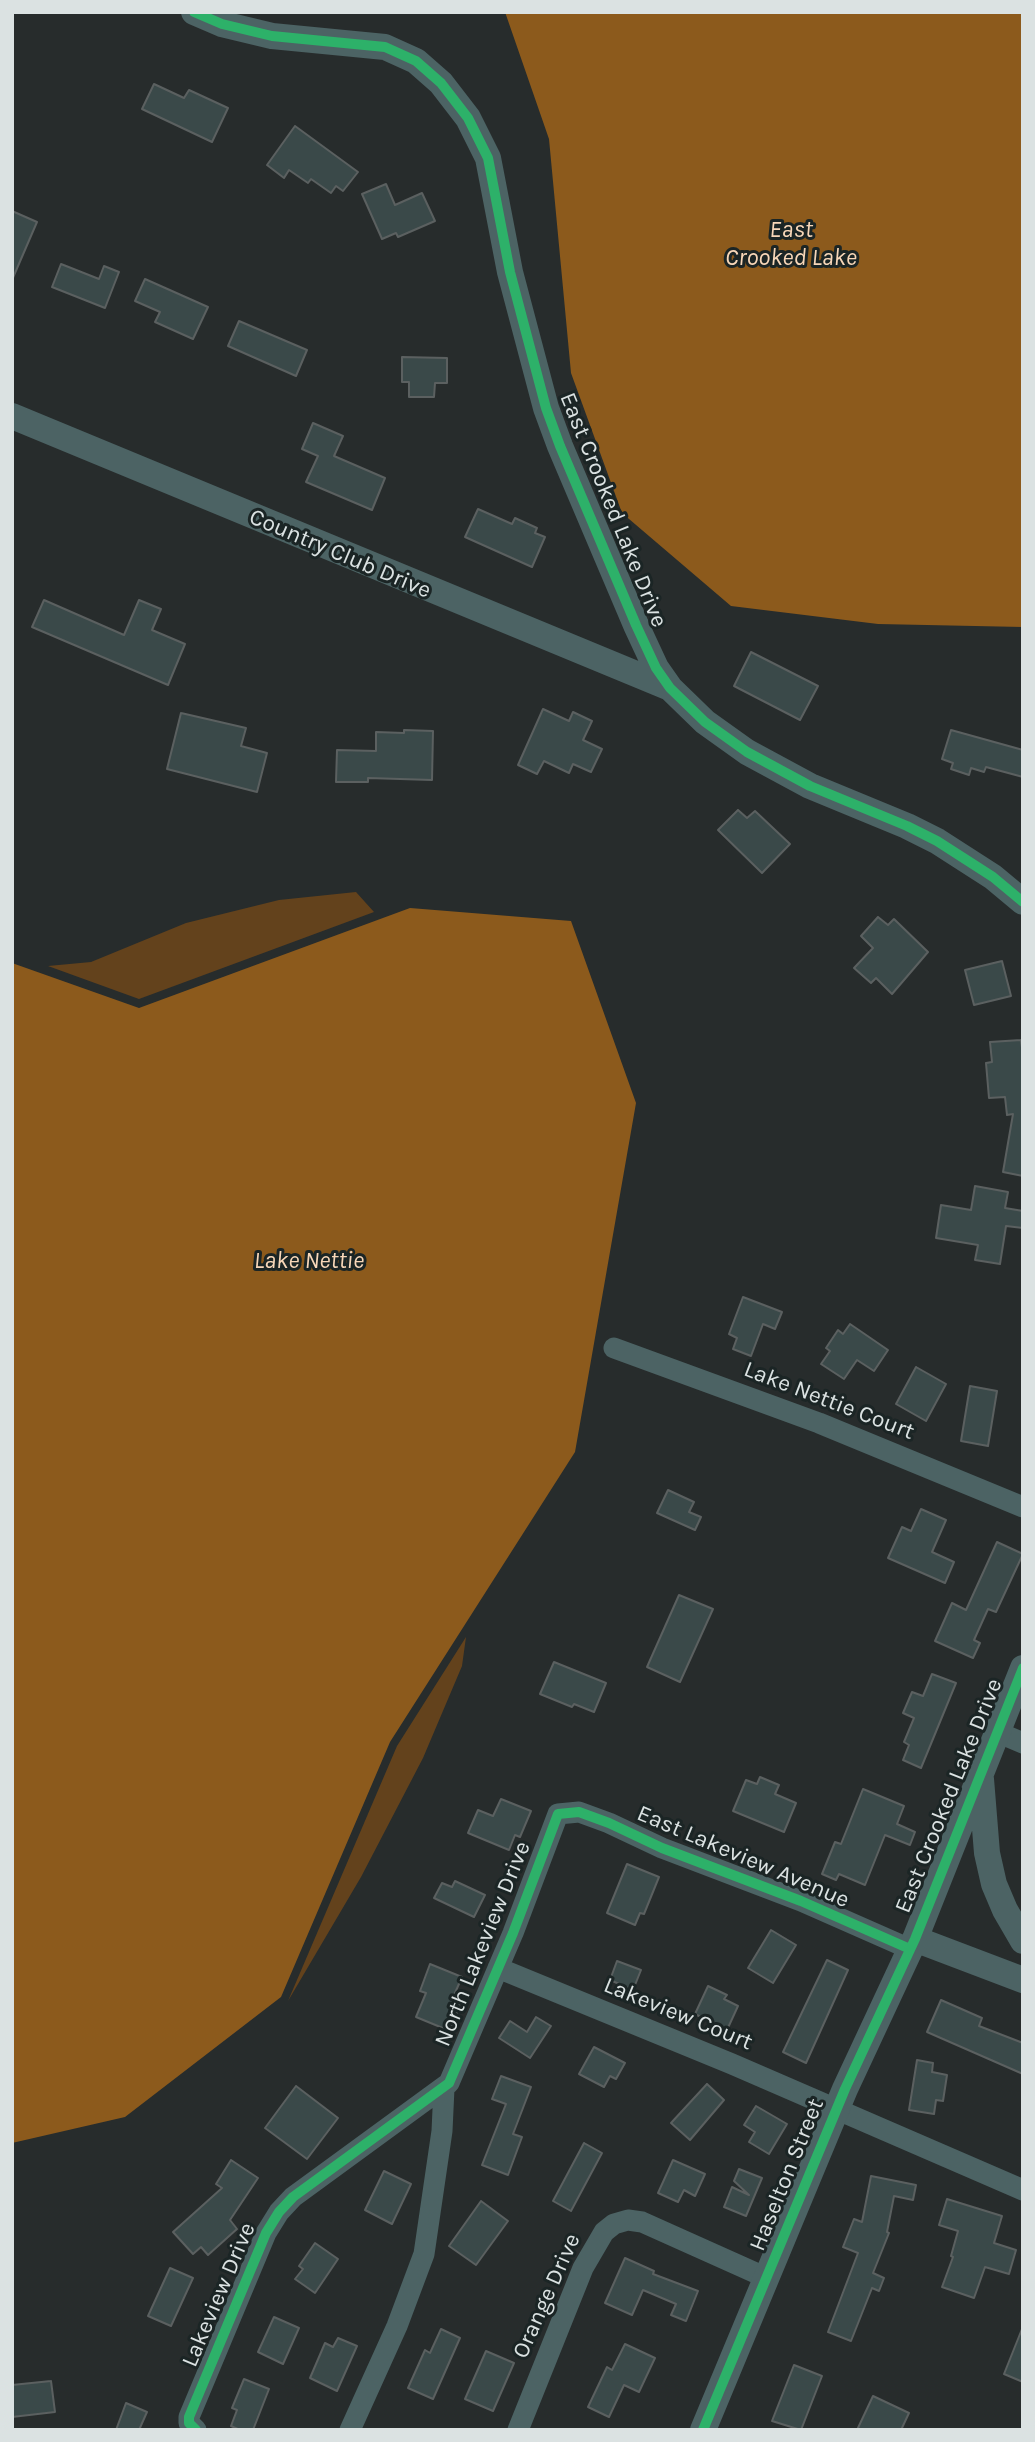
<!DOCTYPE html>
<html>
<head>
<meta charset="utf-8">
<style>
	body { margin:0 }
	#map { position:relative; width:1035px; height:2442px; overflow:hidden; background:#272c2c; font-family:Karla,sans-serif }
	canvas { display:block }
	.frame { position:absolute; inset:0; border:14px solid #dbe2e2; pointer-events:none }
</style>
</head>
<body>
<div id="map">
<canvas width="1035" height="2442"></canvas>
<div class="frame"></div>
</div>
<script>
const ctx = document.querySelector('canvas').getContext('2d');
ctx.lineJoin = 'round';
function fill(path, color) { ctx.fillStyle = color; ctx.fill(path, 'evenodd'); }
const poly = rows => new Path2D(rows.map(r => 'M' + r).join(''));
function strokePath(path, color, width, dash) { ctx.strokeStyle = color; ctx.lineWidth = width; ctx.lineCap = dash ? 'butt' : 'round'; ctx.setLineDash(dash || []); ctx.stroke(path); }
function label(font, color, halo, rows, align = 'center') {
  ctx.font = font + ' Karla,sans-serif'; ctx.lineWidth = 6; ctx.setLineDash([]); ctx.textBaseline = 'middle'; ctx.strokeStyle = halo; ctx.fillStyle = color; for (const [text, x, y, turn = 0] of rows) {
    ctx.save(); ctx.translate(x, y); ctx.rotate((+turn || 0) * Math.PI / 180); ctx.textAlign = isNaN(turn) ? turn : align; if (halo) ctx.strokeText(text, 0, 0); ctx.fillText(text, 0, 0); ctx.restore();
  }
}
fill(poly([
	[356,892,374,912,139,999,48,966,91,962,186,923,279,900],
	[466,1637,462,1666,423,1758,361,1877,288,2001,397,1746]
]), '#63421c');
fill(poly([
	[505,12,1023,12,1023,627,878,624,731,606,622,513,571,373,549,139],
	[410,908,571,921,636,1103,575,1452,390,1742,281,1997,125,2117,12,2143,12,963,139,1008]
]), '#8c5a1c');
const building = poly([
	[154,84,184,98,189,90,228,108,212,142,142,109,154,84],
	[295,126,358,172,343,191,336,186,331,193,311,179,308,183,289,170,284,178,267,165,295,126],
	[386,184,395,205,422,193,435,221,398,237,396,233,382,239,362,194,386,184],
	[12,211,37,222,12,280,12,211],
	[61,264,99,279,104,266,119,272,105,308,52,287,61,264],
	[145,279,208,307,193,339,155,322,160,312,135,301,145,279],
	[239,321,307,350,296,376,228,346,239,321],
	[402,357,447,358,447,383,435,383,434,397,409,397,409,382,402,382,402,357],
	[313,423,343,436,334,456,385,478,372,510,306,482,318,456,302,449,313,423],
	[478,509,512,524,515,518,537,528,535,533,545,537,532,567,465,537,478,509],
	[44,600,124,635,139,600,161,609,152,630,185,644,168,685,32,627,44,600],
	[751,652,818,686,800,720,734,686,751,652],
	[543,709,569,721,573,712,592,721,583,740,602,749,591,772,573,764,569,773,544,761,537,774,518,765,543,709],
	[181,713,246,728,241,746,267,753,257,792,167,769,181,713],
	[404,730,433,731,432,780,368,778,368,782,336,782,337,750,376,751,376,732,404,733,404,730],
	[951,730,1023,750,1023,777,986,767,984,772,971,768,969,775,951,769,953,763,942,759,951,730],
	[738,810,747,818,755,811,790,844,762,873,718,830,738,810],
	[878,917,888,925,894,919,928,952,892,994,876,978,871,983,854,968,873,948,861,936,878,917],
	[1002,961,1011,996,974,1005,965,970,1002,961],
	[1021,1040,1023,1055,1023,1176,1003,1172,1013,1114,1007,1115,1005,1097,989,1098,986,1063,992,1062,990,1042,1021,1040],
	[975,1186,1008,1192,1005,1208,1023,1211,1023,1228,1006,1226,1000,1264,975,1260,978,1245,936,1238,941,1205,971,1210,975,1186],
	[743,1297,782,1312,775,1329,763,1324,751,1356,733,1349,737,1338,729,1334,743,1297],
	[850,1324,888,1350,874,1371,857,1360,844,1379,821,1364,830,1351,826,1348,838,1330,843,1334,850,1324],
	[916,1367,946,1384,926,1421,896,1404,916,1367],
	[970,1386,997,1391,988,1446,961,1441,970,1386],
	[668,1490,694,1502,689,1512,701,1517,695,1530,657,1513,668,1490],
	[921,1509,946,1520,932,1552,954,1562,945,1583,888,1558,902,1527,911,1531,921,1509],
	[997,1542,1023,1554,996,1612,988,1609,974,1640,980,1643,973,1658,935,1641,952,1603,966,1610,997,1542],
	[679,1595,713,1609,680,1682,647,1667,679,1595],
	[554,1662,606,1683,594,1712,574,1704,572,1707,540,1694,554,1662],
	[932,1674,956,1683,921,1768,903,1760,909,1745,904,1742,914,1718,903,1713,912,1692,923,1696,932,1674],
	[760,1777,779,1785,775,1794,796,1803,784,1832,733,1811,746,1780,757,1784,760,1777],
	[863,1789,904,1806,897,1824,915,1832,910,1845,885,1835,865,1885,839,1874,836,1880,822,1874,835,1842,841,1844,863,1789],
	[501,1799,531,1811,520,1837,515,1835,509,1850,468,1833,478,1810,493,1816,501,1799],
	[627,1864,659,1877,644,1914,640,1913,635,1925,607,1913,627,1864],
	[455,1881,485,1895,474,1917,434,1898,442,1883,452,1887,455,1881],
	[771,1930,796,1945,773,1983,748,1968,771,1930],
	[827,1960,848,1970,806,2063,783,2052,827,1960],
	[617,1961,641,1970,633,1990,610,1980,617,1961],
	[430,1964,462,1977,455,1993,463,1997,450,2031,416,2017,426,1993,420,1991,430,1964],
	[708,1986,727,1995,724,1999,738,2006,727,2030,695,2014,708,1986],
	[941,2000,982,2018,979,2026,1023,2043,1023,2074,927,2032,941,2000],
	[536,2017,551,2026,530,2058,499,2038,510,2021,527,2032,536,2017],
	[594,2047,625,2063,616,2079,610,2076,604,2087,579,2074,594,2047],
	[917,2060,933,2063,932,2072,947,2075,943,2101,936,2100,934,2114,909,2110,917,2060],
	[501,2076,531,2087,513,2134,522,2137,508,2175,482,2165,506,2104,492,2099,501,2076],
	[707,2084,724,2100,690,2140,671,2123,707,2084],
	[296,2086,338,2118,307,2159,265,2128,296,2086],
	[756,2106,787,2124,769,2154,749,2142,755,2132,744,2125,756,2106],
	[584,2143,602,2153,571,2211,553,2201,584,2143],
	[231,2160,258,2178,230,2220,237,2229,208,2255,201,2247,193,2254,173,2232,222,2188,216,2184,231,2160],
	[673,2160,705,2174,695,2196,684,2190,678,2202,658,2193,673,2160],
	[739,2169,762,2178,746,2216,724,2207,732,2187,749,2195,734,2181,739,2169],
	[384,2171,411,2184,392,2224,365,2210,384,2171],
	[871,2176,916,2185,913,2200,894,2196,887,2232,889,2233,873,2273,884,2278,879,2291,872,2288,851,2341,828,2332,858,2253,843,2247,854,2219,862,2222,871,2176],
	[947,2199,1002,2216,994,2243,1016,2250,1009,2274,985,2267,974,2298,942,2287,953,2257,951,2256,958,2231,939,2225,947,2199],
	[481,2201,508,2221,476,2265,449,2246,481,2201],
	[315,2243,338,2259,315,2293,295,2279,303,2269,299,2266,315,2243],
	[625,2258,654,2271,653,2274,698,2291,686,2321,671,2315,676,2304,643,2290,632,2315,605,2303,625,2258],
	[170,2268,193,2278,171,2326,148,2316,170,2268],
	[274,2317,299,2328,283,2364,258,2352,274,2317],
	[441,2329,460,2338,433,2399,408,2388,425,2350,430,2353,441,2329],
	[1022,2329,1023,2329,1023,2382,1004,2374,1022,2329],
	[338,2338,357,2346,337,2391,310,2378,325,2343,333,2347,338,2338],
	[625,2344,655,2358,639,2392,624,2385,609,2417,588,2407,607,2367,612,2370,625,2344],
	[486,2351,514,2363,493,2411,465,2399,486,2351],
	[794,2365,822,2376,801,2430,772,2421,794,2365],
	[244,2379,269,2389,253,2430,240,2430,231,2426,237,2410,232,2408,244,2379],
	[51,2381,55,2412,12,2417,12,2385,51,2381],
	[873,2396,909,2413,901,2430,857,2430,873,2396],
	[126,2403,147,2412,139,2430,116,2430,126,2403]
]);
fill(building, '#3a4949');
strokePath(building, '#5b6060', 2);
strokePath(poly([
	[614,1348,819,1423,1023,1507],
	[997,1732,1023,1743],
	[498,1968,732,2064,1023,2190],
	[196,2430,189,2423,189,2417,266,2233,279,2212,293,2197,449,2083,513,1933,558,1814,579,1812,609,1823,662,1848,801,1901,910,1949],
	[350,2430,397,2326,424,2254,442,2131,444,2088],
	[518,2430,583,2268,604,2232,614,2224,628,2220,642,2222,767,2278]
]), '#4c6364', 21);
strokePath(poly([
	[194,12,222,24,272,36,385,47,416,61,441,83,468,118,488,158,510,272,546,408,560,446,636,625,656,668,670,688,705,722,747,752,810,786,907,826,937,841,993,877,1023,902],
	[12,416,670,688],
	[981,1779,987,1853,994,1884,1005,1910,1023,1941],
	[915,1939,1023,1980],
	[703,2430,845,2089,915,1939,1023,1668]
]), '#4c6364', 26);
strokePath(poly([
	[194,12,222,24,272,36,385,47,416,61,441,83,468,118,488,158,510,272,546,408,560,446,636,625,656,668,670,688,705,722,747,752,810,786,907,826,937,841,993,877,1023,902],
	[196,2430,189,2423,189,2417,266,2233,279,2212,293,2197,449,2083,513,1933,558,1814,579,1812,609,1823,662,1848,801,1901,910,1949],
	[703,2430,845,2089,915,1939,1023,1668]
]), '#2db169', 10);
label('23px', '#dbe2e2', '#1b2525', [
	["East Crooked Lake Drive",613,510,68],
	["Country Club Drive",340,554,23],
	["Lake Nettie Court",829,1401,21],
	["East Crooked Lake Drive",949,1796,-68],
	["East Lakeview Avenue",743,1857,23],
	["North Lakeview Drive",483,1944,-68],
	["Lakeview Court",678,2014,22],
	["Haselton Street",787,2175,-68],
	["Lakeview Drive",219,2295,-67],
	["Orange Drive",547,2296,-66]
]);
label('italic 24px', '#f8d7b8', '#1b2525', [
	["East",791,230],
	["Crooked Lake",791,258],
	["Lake Nettie",309,1261]
]);
</script>
</body>
</html>
